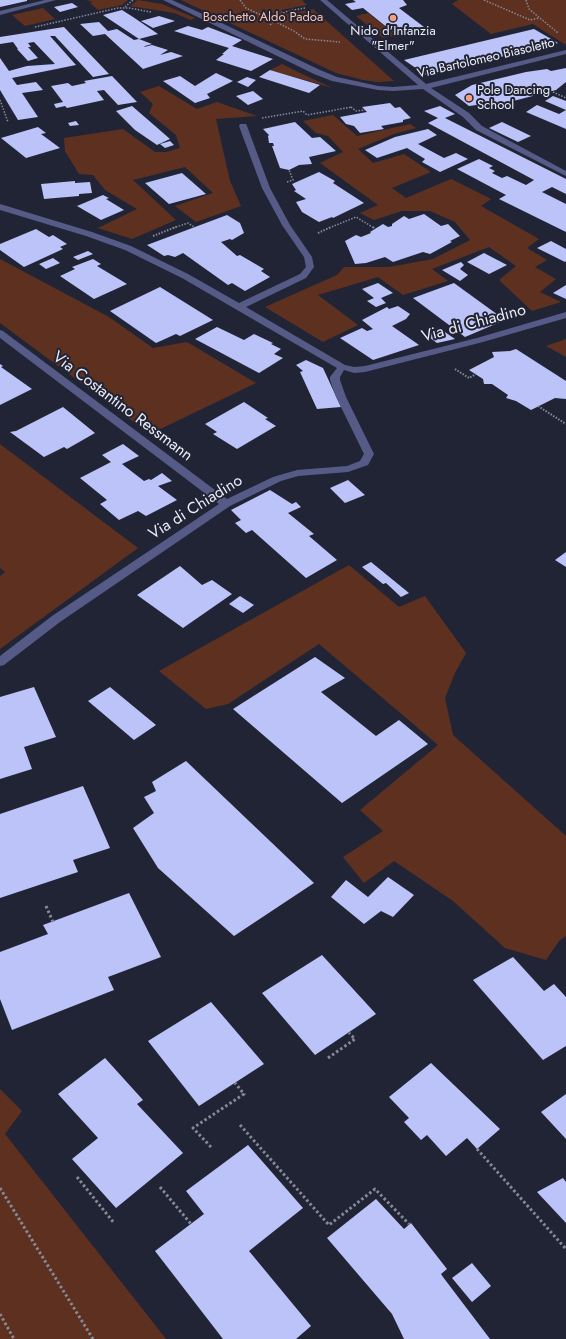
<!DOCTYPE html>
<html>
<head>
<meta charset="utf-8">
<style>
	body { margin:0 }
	canvas { display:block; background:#212435 }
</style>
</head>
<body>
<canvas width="566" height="1339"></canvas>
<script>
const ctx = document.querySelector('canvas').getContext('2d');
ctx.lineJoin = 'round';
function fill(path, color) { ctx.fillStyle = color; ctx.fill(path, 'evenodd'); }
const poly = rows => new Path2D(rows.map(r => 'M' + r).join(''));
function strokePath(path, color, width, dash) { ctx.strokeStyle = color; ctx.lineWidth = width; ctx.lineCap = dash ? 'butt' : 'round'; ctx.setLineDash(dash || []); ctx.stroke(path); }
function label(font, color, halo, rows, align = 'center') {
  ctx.font = font + ' Jost,sans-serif'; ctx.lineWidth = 4; ctx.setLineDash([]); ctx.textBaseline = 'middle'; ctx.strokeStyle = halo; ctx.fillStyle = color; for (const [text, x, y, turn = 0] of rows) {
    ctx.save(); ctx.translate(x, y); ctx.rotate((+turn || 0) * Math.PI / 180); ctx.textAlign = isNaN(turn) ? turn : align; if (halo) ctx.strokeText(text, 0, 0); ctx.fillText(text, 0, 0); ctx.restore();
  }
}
fill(poly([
	[86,0,128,0,122,5,98,10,90,3,93,2],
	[138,0,162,4,195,18,191,20,174,13,130,6],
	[181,0,302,0,307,5,281,10,286,14,313,9,394,81,378,82,363,80,336,73],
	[458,0,566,0,566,45,533,24,491,34,452,4],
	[43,8,55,19,25,26,12,15],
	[368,13,383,25,397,35,383,38,356,16,362,15,360,14,366,14],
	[282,64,302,74,333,88,270,70],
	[159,86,197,109,217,102,257,116,216,119,230,181,241,206,196,222,175,206,213,193,185,167,133,180,176,220,132,239,98,228,137,209,105,190,93,175,79,174,65,151,64,138,123,129,155,152,166,152,180,148,176,135,149,113,153,104,140,92],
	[333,115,357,136,410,124,416,128,394,134,358,149,373,163,404,154,431,172,392,188,406,198,451,179,491,199,481,206,539,239,527,248,547,260,535,267,556,279,540,292,561,302,532,311,499,280,516,266,489,247,432,269,448,281,403,295,378,277,318,295,358,325,323,342,265,307,337,275,344,267,389,267,433,259,470,240,455,222,430,211,402,211,374,220,360,213,378,205,320,163,343,152,328,136,316,133,303,121],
	[0,259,109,317,153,348,187,342,256,383,150,434,0,323],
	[566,339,566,357,546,346],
	[0,444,138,548,0,649,0,576,5,572,0,568],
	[349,565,399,607,425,596,466,653,455,673,445,698,453,735,566,836,566,936,559,941,546,960,505,948,453,901,394,861,364,883,343,857,383,831,360,810,438,745,319,644,228,704,206,709,159,671],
	[0,1089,22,1111,5,1134,166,1339,0,1339]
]), '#5e3020');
fill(poly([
	[0,0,27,0,27,1,0,7],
	[353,0,403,0,407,5,399,8,424,27,394,33,363,8,352,10,345,4,356,2],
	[72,3,78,7,60,12,54,7],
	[122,10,133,17,158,34,139,39,103,15],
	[159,16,175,21,153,28,141,21],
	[99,22,108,31,117,29,134,40,139,39,152,44,145,46,144,47,152,45,168,50,160,55,171,52,183,56,143,69,105,34,93,36,80,24],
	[188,26,202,30,208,27,242,40,232,46,273,59,251,71,216,60,224,54,222,54,229,48,174,31],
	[64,27,109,74,93,77,55,36,50,36,76,65,12,78,17,85,36,82,43,90,22,93,38,117,18,120,0,90,0,58,9,71,27,66,55,64,34,42,28,43,31,47,28,47,38,58,28,61,17,49,18,49,13,42,0,44,0,37],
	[534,29,558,43,426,75,404,60],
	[566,68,566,82,556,90,486,108,483,106,484,104,469,106,455,95,472,85,526,72,547,69,551,71],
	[270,70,320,85,309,93,259,77],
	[216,73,233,81,207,94,210,98,195,103,163,81,180,76,195,86],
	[112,76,137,102,118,105,104,90,97,91,104,100,67,108,65,106,56,108,54,104,63,102,51,86,68,83,72,86,86,83,84,81],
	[247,77,256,80,248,87,237,82],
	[253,91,263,99,248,105,236,96],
	[553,96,566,101,566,129,526,112,537,105,559,114,566,110,545,101],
	[390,103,395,108,400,107,411,118,403,120,403,122,381,126,384,129,360,133,354,126,346,124,340,117,367,112,362,107],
	[132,106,154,125,170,139,157,145,135,130,116,111],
	[440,106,455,114,445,118,566,179,566,194,552,187,542,192,566,204,566,232,499,199,506,195,457,169,479,159,493,166,489,168,495,171,492,173,502,178,507,176,526,185,534,180,428,123,438,118,424,111],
	[76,121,79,125,70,126,68,123],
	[295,122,312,138,320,137,336,151,309,157,312,164,299,165,289,170,280,168,272,146,274,146,273,143,269,143,268,136,269,135,263,129],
	[502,122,531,136,518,142,489,128],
	[38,127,46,133,41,134,60,148,26,158,1,138],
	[428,129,437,135,418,144,444,158,456,153,468,159,440,172,422,162,425,159,407,148,377,158,365,150,395,137],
	[170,141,174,145,165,148,160,144],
	[319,172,335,181,333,183,364,203,333,218,332,217,319,222,302,212,296,202,306,199,294,191,296,190,292,184],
	[182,173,206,194,169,204,145,183],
	[75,181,75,183,90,182,92,193,79,194,79,196,44,199,41,184],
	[103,195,109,198,106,199,124,210,101,220,77,206],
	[424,214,441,226,448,224,460,236,450,241,452,242,430,254,423,252,393,262,385,257,366,263,355,264,345,241,356,235,361,237,371,233,370,232,383,224,388,227,392,226,392,224,404,216,409,219],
	[227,215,240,223,244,233,232,240,230,239,221,242,237,256,240,255,264,269,261,271,270,277,245,291,232,283,228,285,183,253,175,257,168,255,164,256,147,245],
	[36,229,49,237,53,235,67,244,60,247,63,249,24,267,0,250,0,244],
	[551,241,566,249,566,261,565,262,537,248],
	[88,251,93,254,78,260,73,257],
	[484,253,507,265,489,274,467,262],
	[53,258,60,263,46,269,39,264],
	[93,259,101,264,97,266,127,284,94,299,60,276,75,269,72,267],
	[461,262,464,265,460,269,468,275,460,281,442,270],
	[378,283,393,293,381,298,386,303,376,307,367,301,374,298,362,289],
	[454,283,505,320,465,337,413,298],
	[566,285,566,299,553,293],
	[160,287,213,320,180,336,176,334,156,343,110,311],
	[398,306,410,314,406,319,392,326,419,345,373,360,340,338,362,328,367,331,373,329,362,320,387,307,389,309],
	[217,327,244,340,254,334,273,343,271,344,281,349,274,354,283,358,259,373,195,339],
	[442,330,455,339,437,343,426,335],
	[516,349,566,381,566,399,555,398,531,410,516,401,506,398,508,395,492,384,484,384,483,379,469,370,494,357,492,352,510,351],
	[306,360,323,368,341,407,317,409,300,372,303,371,296,365],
	[0,364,3,366,1,367,32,389,0,405],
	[244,402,268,418,265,419,276,426,237,449,213,434,217,432,205,424],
	[63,407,95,433,67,449,64,447,44,457,10,432,16,431],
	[123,444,139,456,122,464,144,481,149,479,151,480,162,473,172,481,158,486,177,500,146,516,138,511,119,520,100,504,107,500,80,478,111,462,102,455],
	[348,480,365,495,345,503,330,488],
	[270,490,292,504,296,502,301,507,288,513,314,534,309,536,337,560,306,578,252,530,246,533,235,523,241,520,231,510],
	[566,552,566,567,555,560],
	[371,562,409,593,401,597,386,583,383,584,362,567],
	[180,566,202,585,212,580,232,594,183,628,137,595],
	[240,596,254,605,243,613,229,604],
	[315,657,345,678,321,692,376,736,399,720,428,744,342,803,233,709],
	[34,687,56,737,24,747,32,769,0,779,0,697],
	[110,687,156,725,134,740,88,701],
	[186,761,314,883,234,936,158,868,133,828,154,813,144,797,156,791,152,782],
	[83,786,110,848,73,860,78,872,0,898,0,814],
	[388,877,414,895,393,917,381,911,364,924,331,897,346,880,368,897],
	[129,893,161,957,108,977,114,990,12,1030,0,999,0,952,48,934,43,925],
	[322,955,376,1014,315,1055,262,993],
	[513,957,544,991,554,984,566,997,566,1046,543,1060,473,980],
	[211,1002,264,1064,199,1106,148,1041],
	[105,1058,143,1100,137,1104,183,1153,116,1208,72,1159,98,1138,58,1094],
	[431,1063,500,1129,477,1149,467,1138,446,1156,427,1135,421,1140,404,1122,409,1118,389,1097],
	[566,1094,566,1139,541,1112],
	[248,1145,303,1208,249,1251,311,1326,296,1339,223,1339,155,1251,204,1214,186,1191],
	[563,1178,566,1182,566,1223,537,1192],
	[376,1199,404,1229,411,1223,447,1269,441,1274,443,1277,490,1339,404,1339,392,1314,327,1238],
	[472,1263,491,1286,472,1302,452,1278]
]), '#bbc3f9');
strokePath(poly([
	[240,0,246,8,274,21,270,25],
	[484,0,530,20,539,18],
	[526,0,529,9,558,33],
	[125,7,133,0],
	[305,8,288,11,278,15,274,21,294,31,305,39,340,42],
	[35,27,118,8,129,8,151,12],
	[553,92,566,98],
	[0,100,8,122],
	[351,107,356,111,365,110],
	[262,118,303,111,307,115,352,107],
	[287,182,293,180,289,170],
	[173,228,188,223,194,227],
	[329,228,356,217,374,228]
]), '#868997', 1.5, [1.5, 1.5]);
strokePath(poly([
	[373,227,375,229],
	[318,233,331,227],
	[153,236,176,227],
	[455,369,469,378,476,374],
	[538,406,566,424]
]), '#868997', 2, [1.5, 1.5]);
strokePath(poly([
	[46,906,53,922],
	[328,1058,355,1039,349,1033],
	[240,1125,329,1225,375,1189,409,1224],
	[211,1147,193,1128,244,1094,235,1083],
	[477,1149,566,1249],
	[77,1177,114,1223],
	[160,1187,191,1224],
	[0,1188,93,1339],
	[0,1314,14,1339]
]), '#868997', 3, [2.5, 2.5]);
fill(poly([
	[45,0,56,0,0,15,0,11,45,0],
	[163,0,172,0,207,16,320,70,337,77,378,86,393,87,418,85,320,0,327,0,426,84,566,50,566,54,431,88,469,113,482,126,566,171,566,176,476,130,463,117,423,89,393,91,378,90,332,81,314,74,163,0],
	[240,124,246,124,247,126,270,188,290,225,312,257,314,267,306,278,246,307,345,365,354,367,365,366,477,338,566,312,566,318,483,342,365,372,354,373,344,370,340,377,340,380,346,397,374,454,368,465,348,472,298,476,281,481,230,506,60,622,4,665,0,666,0,656,52,616,219,504,0,338,0,330,3,331,227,499,273,477,297,470,347,466,360,461,364,454,336,397,330,380,330,377,337,368,182,278,125,250,86,236,0,210,0,204,92,232,131,246,188,274,239,303,300,274,306,267,304,257,282,225,262,188,239,126,240,124]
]), '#555a86');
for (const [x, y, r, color] of [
	[393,18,4,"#f39f82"],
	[469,98,4,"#f39f82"]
]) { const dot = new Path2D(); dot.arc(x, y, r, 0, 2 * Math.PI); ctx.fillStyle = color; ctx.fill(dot); strokePath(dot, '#212435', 1.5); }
label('13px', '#fdc1ac', '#212435', [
	["Boschetto Aldo Padoa",263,18]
]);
label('13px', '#eaecf8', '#212435', [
	["Nido d'Infanzia",393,32],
	["\"Elmer\"",393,47],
	["Pole Dancing",477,91,"left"],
	["School",477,106,"left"]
]);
label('13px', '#eaecf8', '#212435', [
	["Via Bartolomeo Biasoletto",486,59,-13]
]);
label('16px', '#eaecf8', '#212435', [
	["Via di Chiadino",474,324,-15],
	["Via Costantino Ressmann",122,407,37],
	["Via di Chiadino",196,508,-32]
]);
</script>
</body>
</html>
